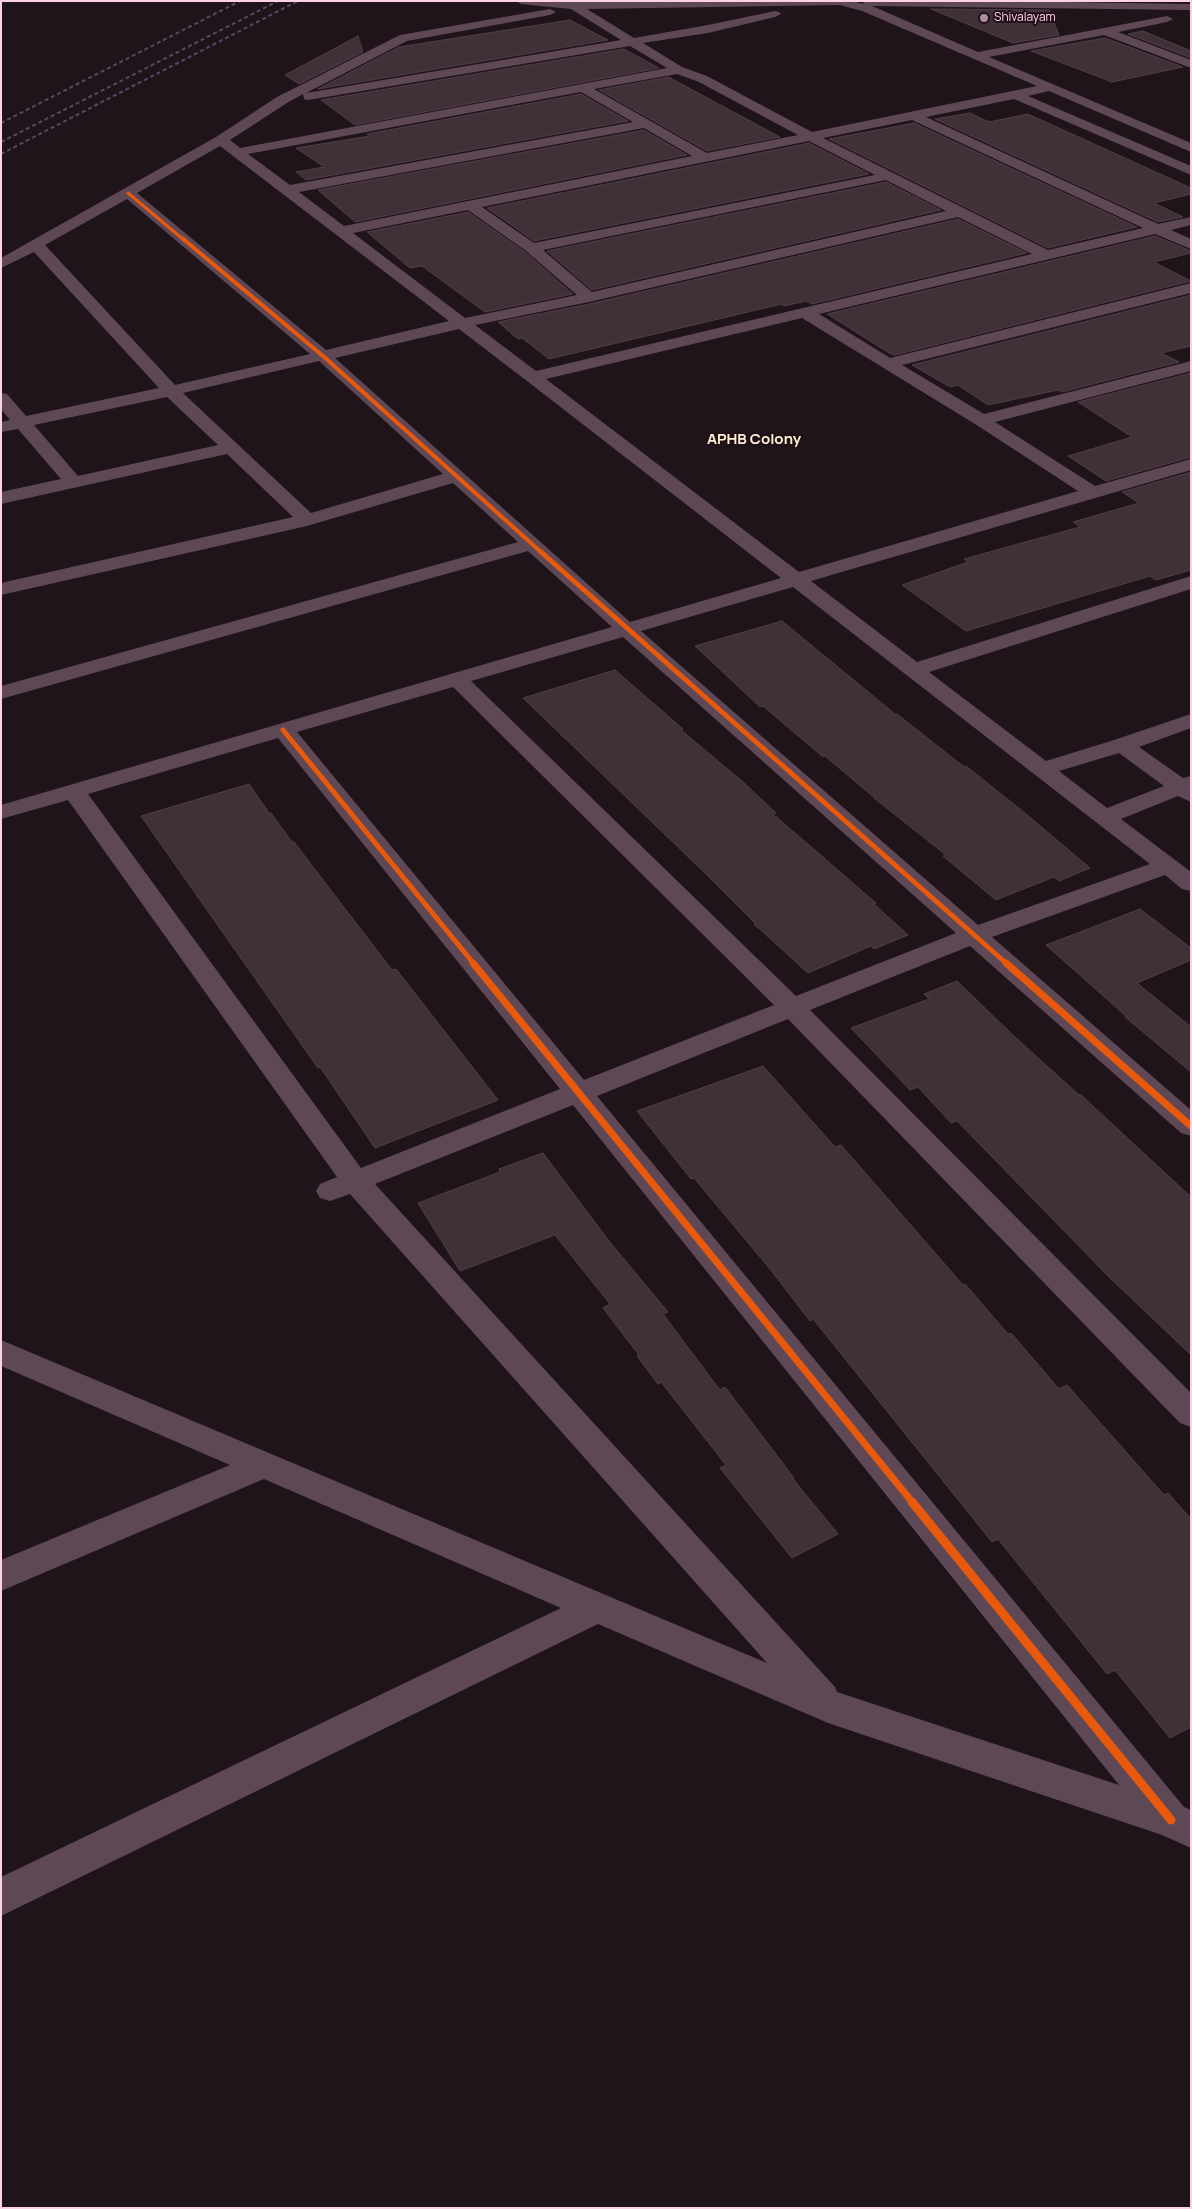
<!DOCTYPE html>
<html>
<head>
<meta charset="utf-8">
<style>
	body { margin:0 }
	#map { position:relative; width:1192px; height:2209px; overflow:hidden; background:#1e1419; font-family:Manrope,sans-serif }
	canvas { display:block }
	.frame { position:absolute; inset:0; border:2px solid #fdd2e8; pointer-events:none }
</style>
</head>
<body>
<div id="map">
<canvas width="1192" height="2209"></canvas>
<div class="frame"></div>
</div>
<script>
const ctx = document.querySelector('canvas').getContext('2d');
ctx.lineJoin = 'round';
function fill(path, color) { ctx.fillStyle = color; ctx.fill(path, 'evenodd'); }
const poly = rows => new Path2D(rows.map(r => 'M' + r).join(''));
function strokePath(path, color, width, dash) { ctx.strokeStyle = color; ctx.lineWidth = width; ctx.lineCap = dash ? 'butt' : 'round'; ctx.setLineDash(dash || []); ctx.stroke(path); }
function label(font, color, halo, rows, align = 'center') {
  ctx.font = font + ' Manrope,sans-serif'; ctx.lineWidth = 4; ctx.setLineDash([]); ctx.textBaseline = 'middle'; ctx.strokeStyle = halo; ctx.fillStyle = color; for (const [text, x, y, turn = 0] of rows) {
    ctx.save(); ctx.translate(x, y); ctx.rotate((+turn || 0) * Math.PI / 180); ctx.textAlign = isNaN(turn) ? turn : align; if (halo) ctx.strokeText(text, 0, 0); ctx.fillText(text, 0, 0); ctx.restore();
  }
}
const building = poly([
	[931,9,1049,10,1059,35,1013,43,931,9],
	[570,20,608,40,318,89,399,47,570,20],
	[1143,31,1191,51,1191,58,1128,34,1143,31],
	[358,36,363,52,299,84,285,75,358,36],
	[1105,38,1183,67,1112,82,1031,51,1105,38],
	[624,49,659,68,355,125,321,100,624,49],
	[669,77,674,80,780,137,707,151,599,90,669,77],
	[581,94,628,121,306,180,296,172,324,167,296,148,370,136,367,134,581,94],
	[970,113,989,122,1028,114,1191,188,1191,194,1154,203,1183,217,1158,222,935,119,970,113],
	[914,123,1137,227,1048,248,829,139,914,123],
	[644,130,687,155,355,222,318,190,644,130],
	[809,143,869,174,534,241,487,208,809,143],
	[886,182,941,210,592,290,547,251,886,182],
	[468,212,525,252,573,294,485,312,422,266,410,268,367,232,468,212],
	[958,219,1027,253,812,304,806,301,784,306,782,304,549,359,522,338,518,339,498,322,589,304,958,219],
	[1155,236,1191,251,1191,253,1154,262,1191,281,895,355,891,354,827,314,1155,236],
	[1191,295,1191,346,1161,353,1179,362,1062,392,1058,390,988,405,958,385,950,387,912,365,1191,295],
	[1191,373,1191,457,1106,481,1068,456,1132,437,1078,402,1191,373],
	[1191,472,1191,570,1156,580,1150,576,966,631,902,585,968,562,964,559,1080,527,1073,522,1139,503,1122,492,1191,472],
	[782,621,895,714,897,714,964,767,966,766,1020,809,1090,868,1059,881,1054,877,996,900,943,856,946,855,874,798,875,798,825,756,823,757,763,706,760,707,695,646,782,621],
	[615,670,683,729,681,730,743,782,776,813,773,814,876,903,874,904,908,935,874,949,871,946,808,973,754,924,755,923,707,875,523,698,615,670],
	[249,784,269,813,271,813,292,842,294,842,392,970,396,969,498,1100,375,1148,320,1067,318,1068,141,816,249,784],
	[1140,909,1191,948,1191,960,1137,983,1191,1027,1191,1072,1125,1017,1127,1017,1046,945,1140,909],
	[957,981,1016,1038,1079,1095,1080,1094,1191,1197,1191,1355,1110,1278,957,1121,951,1123,918,1087,910,1090,851,1028,929,999,924,994,957,981],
	[763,1066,835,1147,841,1145,963,1285,965,1284,1008,1334,1011,1333,1059,1389,1067,1385,1164,1495,1168,1493,1191,1519,1191,1727,1170,1738,1115,1670,1107,1674,998,1539,992,1542,813,1319,810,1321,770,1269,694,1178,691,1179,637,1111,763,1066],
	[543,1153,609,1241,668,1312,663,1314,720,1390,725,1387,794,1478,793,1479,838,1534,792,1558,720,1468,726,1465,661,1382,658,1384,637,1356,639,1355,603,1308,610,1304,555,1235,460,1271,418,1203,500,1172,499,1169,543,1153]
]);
fill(building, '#403138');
strokePath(building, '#513e48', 1);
fill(poly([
	[516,1,852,1,863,4,864,1,1002,1,1191,4,1191,10,872,6,978,52,1167,16,1173,19,1167,22,1118,32,1191,60,1191,68,1104,35,989,57,1191,143,1191,152,1049,91,1028,96,1191,166,1191,175,1014,99,926,117,1158,224,1191,217,1191,225,1171,230,1191,239,1191,249,1155,234,819,314,890,358,1191,283,1191,293,902,365,984,414,1191,361,1191,371,995,422,1095,486,1191,459,1191,470,811,581,917,662,1191,576,1191,589,929,672,1046,761,1114,740,1191,714,1191,728,1139,747,1183,778,1191,776,1191,802,1178,796,1121,819,1191,872,1191,891,1182,889,1165,875,992,937,1191,1110,1191,1136,1181,1133,970,946,810,1010,1191,1393,1191,1427,1180,1423,788,1019,597,1096,1184,1807,1191,1810,1191,1848,1162,1835,828,1723,598,1624,1,1916,1,1877,561,1608,264,1479,1,1591,1,1560,230,1465,1,1366,1,1340,767,1663,350,1194,330,1201,320,1198,316,1191,320,1184,337,1177,68,800,1,819,1,805,612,627,528,551,1,699,1,686,518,542,453,483,307,526,1,595,1,583,293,517,227,454,1,504,1,492,61,479,18,429,1,432,1,422,10,420,1,409,1,393,7,394,26,416,159,388,34,252,1,268,1,258,216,137,277,97,400,35,550,9,556,12,550,15,407,41,306,93,621,40,571,9,521,4,516,1],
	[840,5,862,11,1037,86,812,132,707,76,682,67,643,43,708,33,775,17,781,14,779,12,775,11,708,25,634,38,587,9,840,5],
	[630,46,667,68,240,148,230,140,287,103,303,94,304,99,308,100,630,46],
	[677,74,699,82,798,135,707,153,594,89,677,74],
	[581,92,633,122,290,185,248,154,581,92],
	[912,120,1143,228,1048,250,823,138,912,120],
	[644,128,692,156,344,226,299,192,644,128],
	[809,141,875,175,534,243,482,207,809,141],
	[220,146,449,321,326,350,137,193,220,146],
	[886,180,946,211,592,292,543,250,886,180],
	[127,199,310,354,175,385,45,245,127,199],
	[468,210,526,251,577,295,465,318,353,233,468,210],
	[958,217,1032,254,536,371,475,325,589,302,958,217],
	[802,318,975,424,1078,491,799,572,546,379,802,318],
	[459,329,527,381,781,578,630,622,335,358,459,329],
	[319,361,443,474,311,513,183,393,319,361],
	[167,397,218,445,78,476,34,425,167,397],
	[793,587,1150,864,978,925,641,631,793,587],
	[623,637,956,933,796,996,471,681,623,637],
	[453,687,774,1005,584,1080,297,732,453,687],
	[278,738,560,1089,361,1168,88,794,278,738],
	[1119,753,1164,786,1107,808,1059,771,1119,753],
	[573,1105,1119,1785,837,1692,835,1687,375,1184,573,1105]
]), '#5f4855');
strokePath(poly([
	[1,123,240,1],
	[1,142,278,1],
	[1,154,298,1]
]), '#5f4469', 2, [4, 3]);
strokePath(poly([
	[128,193,184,240]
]), '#e8590c', 3);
strokePath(poly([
	[182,238,323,356,542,553]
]), '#e8590c', 4);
strokePath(poly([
	[541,552,1007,964],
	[283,730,474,964]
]), '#e8590c', 5);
strokePath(poly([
	[473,963,913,1503],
	[1006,963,1191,1126]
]), '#e8590c', 7);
strokePath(poly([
	[912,1502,1171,1820]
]), '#e8590c', 9);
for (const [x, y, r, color] of [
	[984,18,5,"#af90a0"]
]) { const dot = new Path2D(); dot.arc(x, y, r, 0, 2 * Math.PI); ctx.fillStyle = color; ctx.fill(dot); strokePath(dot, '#230f18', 2); }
label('12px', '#fdd2e8', '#230f18', [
	["Shivalayam",994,18]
], 'left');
label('bold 15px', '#fdf2d4', '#230f18', [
	["APHB Colony",754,440]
]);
</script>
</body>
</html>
